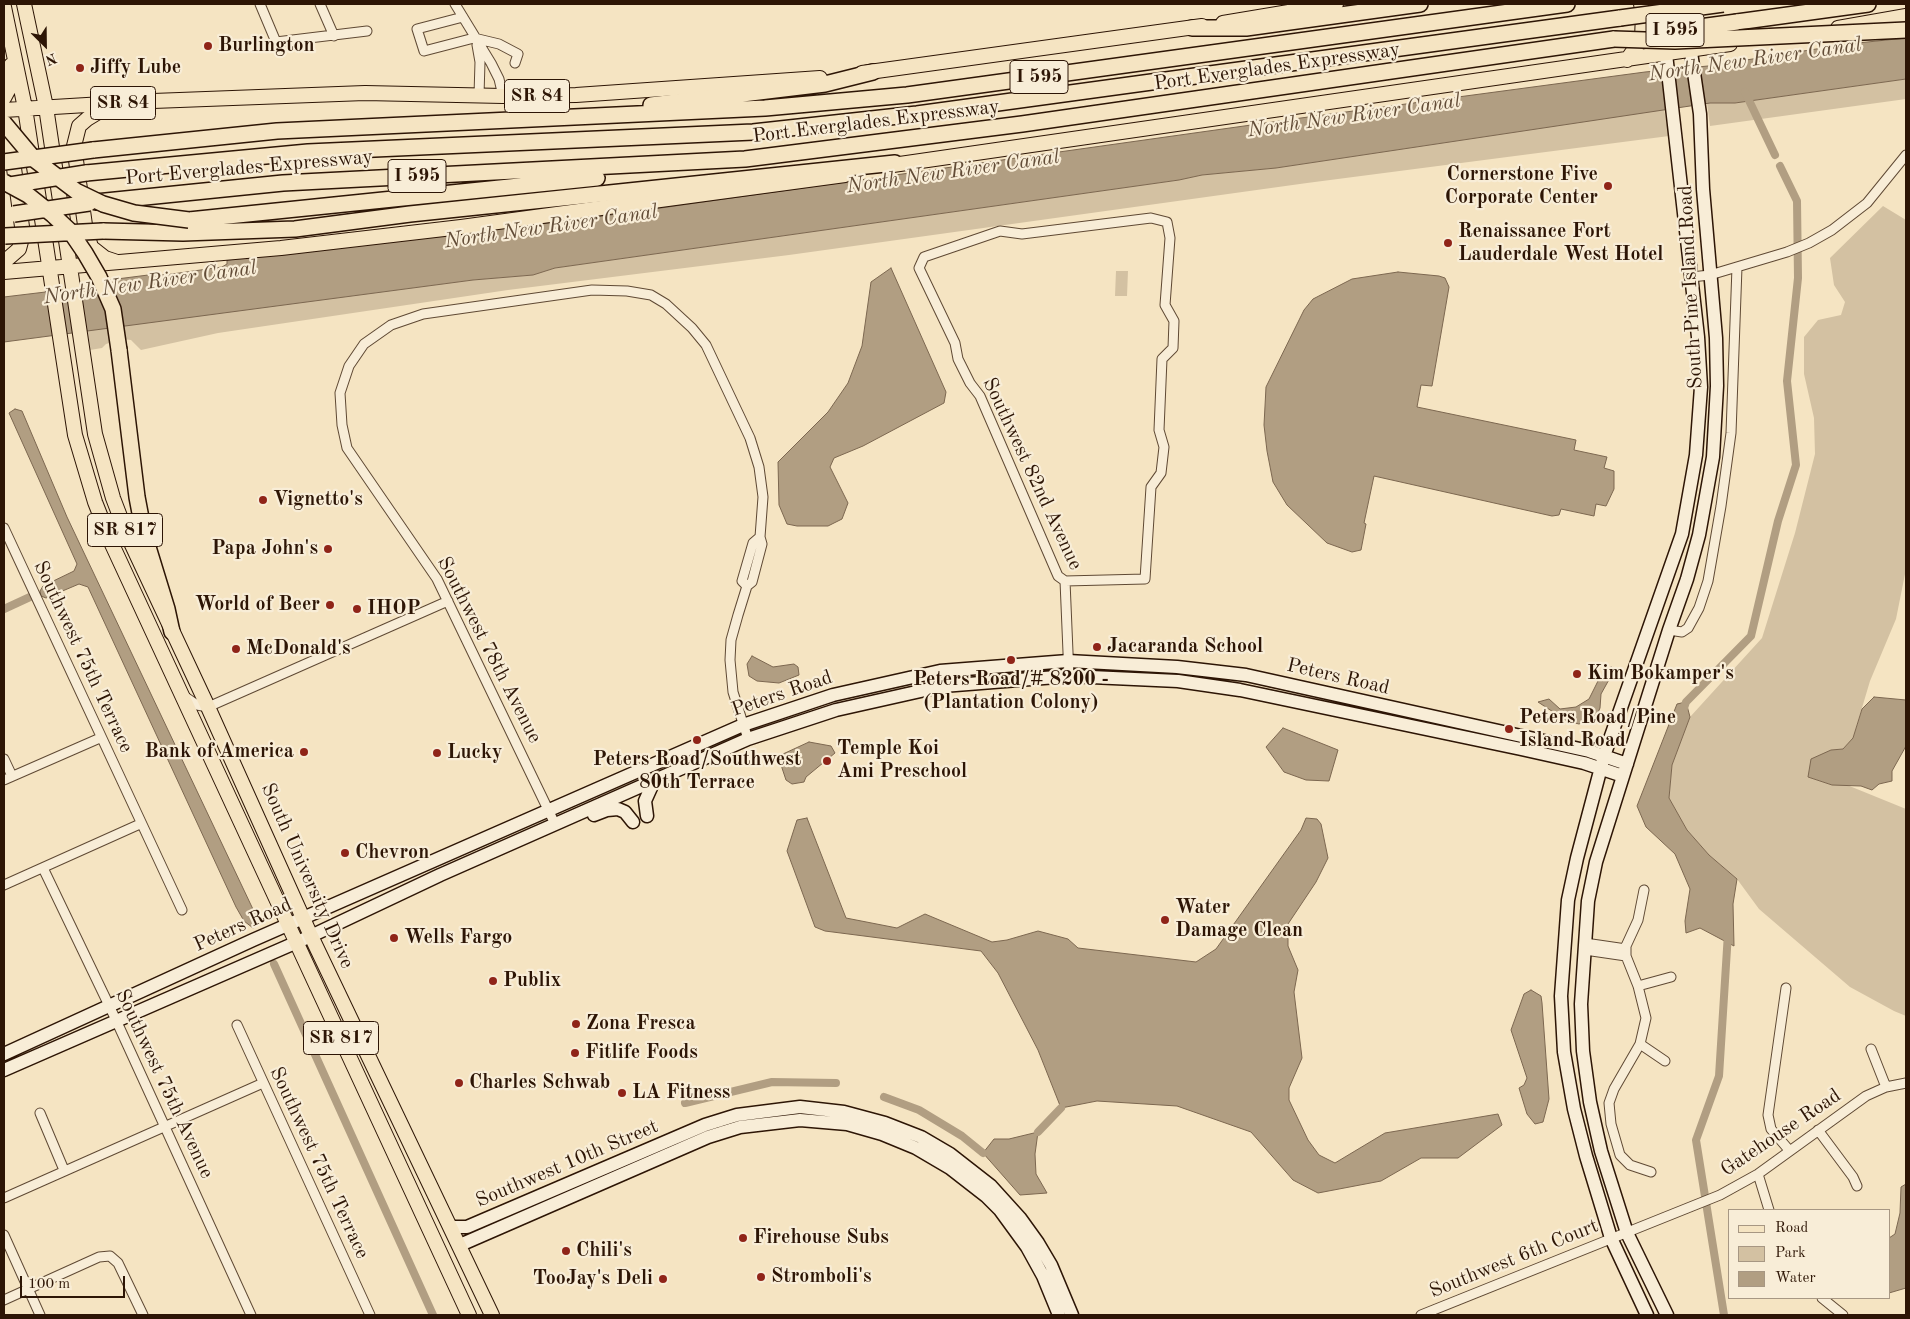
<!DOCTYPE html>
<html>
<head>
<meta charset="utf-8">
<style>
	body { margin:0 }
	#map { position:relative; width:1910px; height:1319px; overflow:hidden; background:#f5e4c2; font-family:"Old Standard TT",serif }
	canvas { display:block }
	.frame { position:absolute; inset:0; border:5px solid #2d1505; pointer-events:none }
	.legend { position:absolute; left:1728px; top:1209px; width:162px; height:90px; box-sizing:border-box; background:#f8edd7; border:1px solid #a79783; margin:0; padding:6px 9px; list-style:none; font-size:15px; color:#2d1505 }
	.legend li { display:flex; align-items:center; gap:10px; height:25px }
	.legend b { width:25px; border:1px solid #a79783 }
	.north { position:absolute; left:20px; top:20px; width:50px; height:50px; -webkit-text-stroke:4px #f8edd7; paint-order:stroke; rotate:157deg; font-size:14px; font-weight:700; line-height:20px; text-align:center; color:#2d1505 }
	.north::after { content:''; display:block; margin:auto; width:18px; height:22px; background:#2d1505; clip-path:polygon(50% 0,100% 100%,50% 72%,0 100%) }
	.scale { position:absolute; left:20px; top:1276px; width:105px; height:22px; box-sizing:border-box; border:2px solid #2d1505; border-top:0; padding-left:6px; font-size:15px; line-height:18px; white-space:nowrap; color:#2d1505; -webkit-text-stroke:4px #f8edd7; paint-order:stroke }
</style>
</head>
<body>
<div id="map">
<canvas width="1910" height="1319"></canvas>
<div class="frame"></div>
<ul class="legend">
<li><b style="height:6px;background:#f5e4c2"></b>Road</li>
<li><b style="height:14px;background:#d3c1a2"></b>Park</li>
<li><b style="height:14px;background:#b19e82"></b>Water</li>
</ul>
<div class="north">N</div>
<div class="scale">100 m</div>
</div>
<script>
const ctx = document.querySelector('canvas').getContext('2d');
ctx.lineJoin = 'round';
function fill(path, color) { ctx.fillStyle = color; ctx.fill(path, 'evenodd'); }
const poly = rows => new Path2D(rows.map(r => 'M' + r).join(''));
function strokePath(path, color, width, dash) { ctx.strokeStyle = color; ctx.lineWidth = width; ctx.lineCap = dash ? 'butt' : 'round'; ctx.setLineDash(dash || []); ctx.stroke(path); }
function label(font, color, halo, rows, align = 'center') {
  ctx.font = font + ' "Old Standard TT",serif'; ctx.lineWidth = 4.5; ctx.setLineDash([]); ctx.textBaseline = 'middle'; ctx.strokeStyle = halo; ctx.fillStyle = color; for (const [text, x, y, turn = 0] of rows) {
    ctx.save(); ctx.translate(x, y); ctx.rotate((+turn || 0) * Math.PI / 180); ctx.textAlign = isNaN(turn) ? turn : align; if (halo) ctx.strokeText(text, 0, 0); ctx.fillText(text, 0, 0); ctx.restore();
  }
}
fill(poly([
	[1906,79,1906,99,1710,126,1707,103,1735,103],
	[1664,109,1669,136,1307,183,789,255,508,290,218,333,141,350,131,340,123,339,106,344,102,348,90,350,86,330,473,280,533,275,555,268,1179,180,1201,175,1276,168],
	[1883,206,1906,220,1906,569,1896,619,1870,681,1853,738,1843,749,1831,750,1808,777,1832,785,1847,785,1906,809,1906,1016,1894,1011,1850,987,1759,909,1737,879,1709,855,1687,830,1669,798,1672,765,1690,717,1762,638,1795,533,1815,454,1814,418,1804,374,1804,337,1818,320,1841,315,1845,302,1834,285,1830,258],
	[1116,271,1128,271,1127,296,1115,296]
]), '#d3c1a2');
const water = poly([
	[1906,38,1906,79,1735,103,1710,103,1276,168,1202,175,1179,180,555,268,533,275,473,280,4,342,4,297,87,287,109,280,156,274,165,275,222,267,227,264,227,260,575,220,1301,118,1645,72,1708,66,1848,44,1906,38],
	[891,268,946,392,944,403,863,446,834,458,830,467,848,503,842,519,828,526,797,526,787,524,779,505,778,462,828,412,848,383,862,346,871,282,891,268],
	[1398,272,1439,276,1445,278,1449,287,1432,386,1421,385,1417,407,1576,440,1574,450,1607,457,1604,468,1614,471,1614,489,1606,506,1596,504,1594,516,1561,509,1559,515,1552,516,1374,476,1364,523,1366,524,1361,550,1352,552,1327,543,1287,505,1273,482,1267,451,1264,425,1266,387,1304,310,1313,299,1352,279,1398,272],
	[15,409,22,411,67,517,260,924,253,928,244,921,236,907,88,587,79,584,46,598,41,596,40,591,43,586,74,571,77,564,9,413,15,409],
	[752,656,773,667,794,664,798,667,799,675,779,683,757,681,749,676,747,664,752,656],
	[1611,667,1611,676,1601,694,1600,708,1596,717,1579,724,1567,721,1538,702,1549,699,1560,709,1576,707,1589,699,1598,681,1611,667],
	[1874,697,1906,700,1906,746,1892,771,1892,781,1879,784,1872,790,1861,786,1832,785,1808,777,1811,759,1831,750,1843,749,1853,738,1862,709,1874,697],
	[1686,702,1690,717,1672,765,1669,798,1687,830,1709,855,1737,879,1733,904,1734,946,1700,928,1686,933,1685,921,1690,889,1675,854,1646,827,1637,806,1677,704,1686,702],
	[1283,728,1338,750,1329,781,1306,780,1284,772,1266,747,1283,728],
	[809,742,831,746,835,753,806,777,804,782,792,784,786,780,780,762,783,754,809,742],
	[807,818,846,918,897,928,925,914,992,942,1007,940,1038,931,1068,939,1078,948,1196,962,1216,949,1301,830,1306,818,1317,819,1321,824,1328,858,1316,882,1288,924,1288,946,1298,970,1294,992,1302,1058,1289,1088,1289,1100,1308,1140,1319,1155,1335,1163,1385,1133,1498,1114,1502,1125,1458,1158,1421,1158,1381,1181,1318,1193,1293,1180,1251,1132,1177,1106,1097,1101,1061,1108,1038,1050,998,973,981,951,825,931,815,927,787,851,797,820,807,818],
	[1531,990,1541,996,1542,1003,1549,1099,1543,1122,1535,1124,1527,1114,1519,1088,1524,1085,1527,1078,1511,1030,1524,994,1531,990],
	[1038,1132,1035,1154,1036,1174,1047,1193,1020,1195,983,1153,994,1139,1009,1139,1038,1132],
	[1906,1184,1906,1288,1889,1293,1889,1238,1895,1234,1900,1213,1901,1187,1906,1184]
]);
fill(water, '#b19e82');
strokePath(water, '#7c6750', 1);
strokePath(poly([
	[1745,92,1775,155],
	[4,609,30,597],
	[1683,711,1686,702,1751,636,1778,521,1796,465,1787,381,1798,278,1797,201,1780,166],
	[274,964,433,1315],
	[884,1097,919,1110,962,1136,983,1153],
	[685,1103,772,1082,836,1083],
	[1038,1132,1061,1108],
	[1724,1315,1696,1140,1719,1076,1728,933]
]), '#b19e82', 8);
const street = poly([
	[260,4,276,42,367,31],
	[320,4,334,36],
	[455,4,491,63,499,79,503,96],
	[463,17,417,29,424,51,474,38,499,44,518,54,515,63],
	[477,45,480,62,479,95],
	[1691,277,1710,275,1787,252,1809,243,1832,230,1867,203,1906,155],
	[4,528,182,910],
	[1065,581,1145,579,1151,487,1161,473,1164,447,1159,430,1162,359,1173,348,1174,321,1165,305,1170,238,1167,222,1151,218,1022,234,1000,231,924,257,919,268,955,343,958,359,970,383,980,396,1058,576,1065,581,1069,676],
	[747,586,742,581,753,543,760,537],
	[1669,630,1682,632,1688,628,1699,608,1708,581,1721,506,1731,433,1737,267],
	[184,696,197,705,208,707,448,601],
	[4,759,12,776],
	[4,780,100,738],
	[555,824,437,579,347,448,342,425,340,393,349,366,364,344,391,325,423,314,592,290,627,291,651,295,666,304,692,328,706,345,750,438,759,467,763,497,760,537,762,544,752,582,747,586,738,615,731,640,730,660,733,692,748,739],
	[43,868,116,1020,251,1315],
	[4,885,140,824],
	[1644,890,1638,920,1626,946,1626,956,1638,986,1646,1018,1640,1044,1614,1089,1609,1103,1611,1124,1620,1155,1630,1165,1651,1172],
	[1585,943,1626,949],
	[1585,950,1626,956],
	[1638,986,1671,977],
	[1786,988,1768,1115,1771,1129,1789,1150],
	[237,1025,370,1315],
	[1640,1044,1665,1061],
	[1871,1049,1886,1087],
	[40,1113,64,1170],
	[1818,1130,1853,1177,1857,1186],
	[1758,1174,1769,1210],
	[4,1198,263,1083],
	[4,1235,40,1315],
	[1822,1298,1843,1315],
	[4,1300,99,1257,110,1256,118,1263,143,1315],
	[1421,1315,1720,1195,1758,1174,1866,1096,1886,1087,1906,1083]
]);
const secondary = poly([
	[594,815,607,810,618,809,625,812,633,822],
	[647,816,645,801,654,781],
	[4,1054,253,940,743,725,833,695,940,671,1068,661,1177,667,1246,675,1589,751,1627,764],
	[4,1070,311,936,440,875,748,739,836,710,943,686,1069,676,1178,681,1240,690,1521,749,1584,763,1623,776],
	[452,1227,467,1227,705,1125,737,1115,800,1107,844,1112,885,1123,921,1137,950,1154,991,1186,1020,1218,1038,1243,1051,1265,1072,1315],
	[460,1245,708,1137,740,1127,800,1120,847,1124,882,1134,916,1148,950,1168,986,1196,1000,1210,1027,1247,1043,1276,1059,1315],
	[1647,1315,1611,1238,1586,1156,1574,1109,1564,1052,1561,996,1568,900,1577,858,1604,756,1682,534,1696,455,1701,387,1698,337,1666,54,1664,4],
	[1667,1315,1627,1233,1601,1151,1590,1102,1583,1051,1581,1004,1588,901,1596,862,1669,630,1687,579,1699,535,1713,457,1717,386,1716,338,1703,189,1700,114,1684,4]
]);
const primary = poly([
	[24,4,46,107,95,434,113,498,126,532,208,707,311,936,492,1315],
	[4,7,25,108,75,435,95,502,110,540,469,1315],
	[1223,23,1336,4],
	[1838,28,1906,16],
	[1627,60,1642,38,1643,14,1641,4],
	[862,73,1202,26],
	[4,98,11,85,11,65],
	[110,105,87,119,79,126,74,146,85,225,91,247,105,258,117,262],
	[4,110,153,101,365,93,503,96,576,95,820,78],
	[4,127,10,139,23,234,19,249,4,262],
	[886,166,1730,44],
	[4,272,281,248,461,227,845,175]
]);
const highway = poly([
	[1737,22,1868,4],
	[1192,28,1246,28,1420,4],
	[651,105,825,84,873,72],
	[93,150,277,131,765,108,907,95,1567,4],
	[86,173,308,152,753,132,917,114,1620,18],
	[96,202,283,183,745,159,1022,124,1614,39],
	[189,220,597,178],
	[103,231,183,233,295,229,410,214,895,163],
	[119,350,137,497,144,534,167,609,172,632]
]);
strokePath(street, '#5f4934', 11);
strokePath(secondary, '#2d1505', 15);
strokePath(primary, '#2d1505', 16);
strokePath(highway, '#2d1505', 18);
strokePath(street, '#f8edd7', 9);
strokePath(secondary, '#f8edd7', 12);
strokePath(primary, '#f5e4c2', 14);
strokePath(highway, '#f5e4c2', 15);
const highwayBridge = poly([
	[1620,18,1723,4],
	[1655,33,1737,22],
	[1614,39,1675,41,1906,30],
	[4,123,35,160,76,191,103,204,134,213,189,220],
	[4,162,93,150],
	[4,182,28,195,53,215,70,231,85,253,99,277,113,309,119,350],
	[10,185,86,173],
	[14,214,89,203],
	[5,236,103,231]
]);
strokePath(highwayBridge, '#2d1505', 18, []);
strokePath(highwayBridge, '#f5e4c2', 15);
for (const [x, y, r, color] of [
	[208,46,5,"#8f2418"],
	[80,68,5,"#8f2418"],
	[1608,186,5,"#8f2418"],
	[1448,243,5,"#8f2418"],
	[263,500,5,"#8f2418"],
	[328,549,5,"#8f2418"],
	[330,605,5,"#8f2418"],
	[357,609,5,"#8f2418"],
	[1097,647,5,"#8f2418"],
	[236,649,5,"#8f2418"],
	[1011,660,5,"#8f2418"],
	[1577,674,5,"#8f2418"],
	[1509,729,5,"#8f2418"],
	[697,740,5,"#8f2418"],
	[304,752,5,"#8f2418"],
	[437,753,5,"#8f2418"],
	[827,761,5,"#8f2418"],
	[345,853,5,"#8f2418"],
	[1165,920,5,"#8f2418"],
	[394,938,5,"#8f2418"],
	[493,981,5,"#8f2418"],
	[576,1024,5,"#8f2418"],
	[575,1053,5,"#8f2418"],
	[459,1083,5,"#8f2418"],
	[622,1093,5,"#8f2418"],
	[743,1238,5,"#8f2418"],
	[566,1251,5,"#8f2418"],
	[761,1277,5,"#8f2418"],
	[663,1279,5,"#8f2418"]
]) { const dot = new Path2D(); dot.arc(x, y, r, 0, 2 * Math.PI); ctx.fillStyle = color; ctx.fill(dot); strokePath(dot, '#f8edd7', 2); }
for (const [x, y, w] of [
	[1675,30,58],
	[1039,77,58],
	[537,96,65],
	[123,103,65],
	[417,176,58],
	[125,530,75],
	[341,1038,75]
]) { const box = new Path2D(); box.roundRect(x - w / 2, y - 16.5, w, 33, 4); ctx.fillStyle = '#f8edd7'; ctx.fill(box); strokePath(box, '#2d1505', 1); }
label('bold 19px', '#2d1505', null, [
	["I 595",1675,30],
	["I 595",1039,77],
	["SR 84",537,96],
	["SR 84",123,103],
	["I 595",417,176],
	["SR 817",125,530],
	["SR 817",341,1038]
]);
label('bold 20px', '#2d1505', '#f8edd7', [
	["Burlington",218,46],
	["Jiffy Lube",90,68],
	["Cornerstone Five",1598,175,"right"],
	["Corporate Center",1598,198,"right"],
	["Renaissance Fort",1458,232],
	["Lauderdale West Hotel",1458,255],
	["Vignetto's",273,500],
	["Papa John's",318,549,"right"],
	["World of Beer",320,605,"right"],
	["IHOP",367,609],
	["Jacaranda School",1107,647],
	["McDonald's",246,649],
	["Kim Bokamper's",1587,674],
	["Peters Road/# 8200 -",1011,680,"center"],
	["(Plantation Colony)",1011,703,"center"],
	["Peters Road/Pine",1519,718],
	["Island Road",1519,741],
	["Temple Koi",837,749],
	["Ami Preschool",837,772],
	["Bank of America",294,752,"right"],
	["Lucky",447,753],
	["Peters Road/Southwest",697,760,"center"],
	["80th Terrace",697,783,"center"],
	["Chevron",355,853],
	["Water",1175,908],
	["Damage Clean",1175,931],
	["Wells Fargo",404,938],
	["Publix",503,981],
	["Zona Fresca",586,1024],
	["Fitlife Foods",585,1053],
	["Charles Schwab",469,1083],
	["LA Fitness",632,1093],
	["Firehouse Subs",753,1238],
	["Chili's",576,1251],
	["Stromboli's",771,1277],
	["TooJay's Deli",653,1279,"right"]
], 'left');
label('20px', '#2d1505', '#f8edd7', [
	["Port Everglades Expressway",1277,67,-8],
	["Port Everglades Expressway",876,122,-7],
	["Port Everglades Expressway",249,168,-5],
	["South Pine Island Road",1691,287,-93],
	["Southwest 82nd Avenue",1032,474,65],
	["Southwest 78th Avenue",489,650,63],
	["Southwest 75th Terrace",83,657,65],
	["Peters Road",1338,677,13],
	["Peters Road",782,694,-19],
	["South University Drive",307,876,66],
	["Peters Road",243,925,-24],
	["Southwest 75th Avenue",164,1084,65],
	["Gatehouse Road",1781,1133,-34],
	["Southwest 75th Terrace",319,1163,65],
	["Southwest 10th Street",567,1164,-23],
	["Southwest 6th Court",1514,1259,-22]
]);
label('italic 21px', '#624c37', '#f8edd7', [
	["North New River Canal",1755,60,-8],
	["North New River Canal",1354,116,-8],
	["North New River Canal",953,172,-8],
	["North New River Canal",551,227,-8],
	["North New River Canal",150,283,-8]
]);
</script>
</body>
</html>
